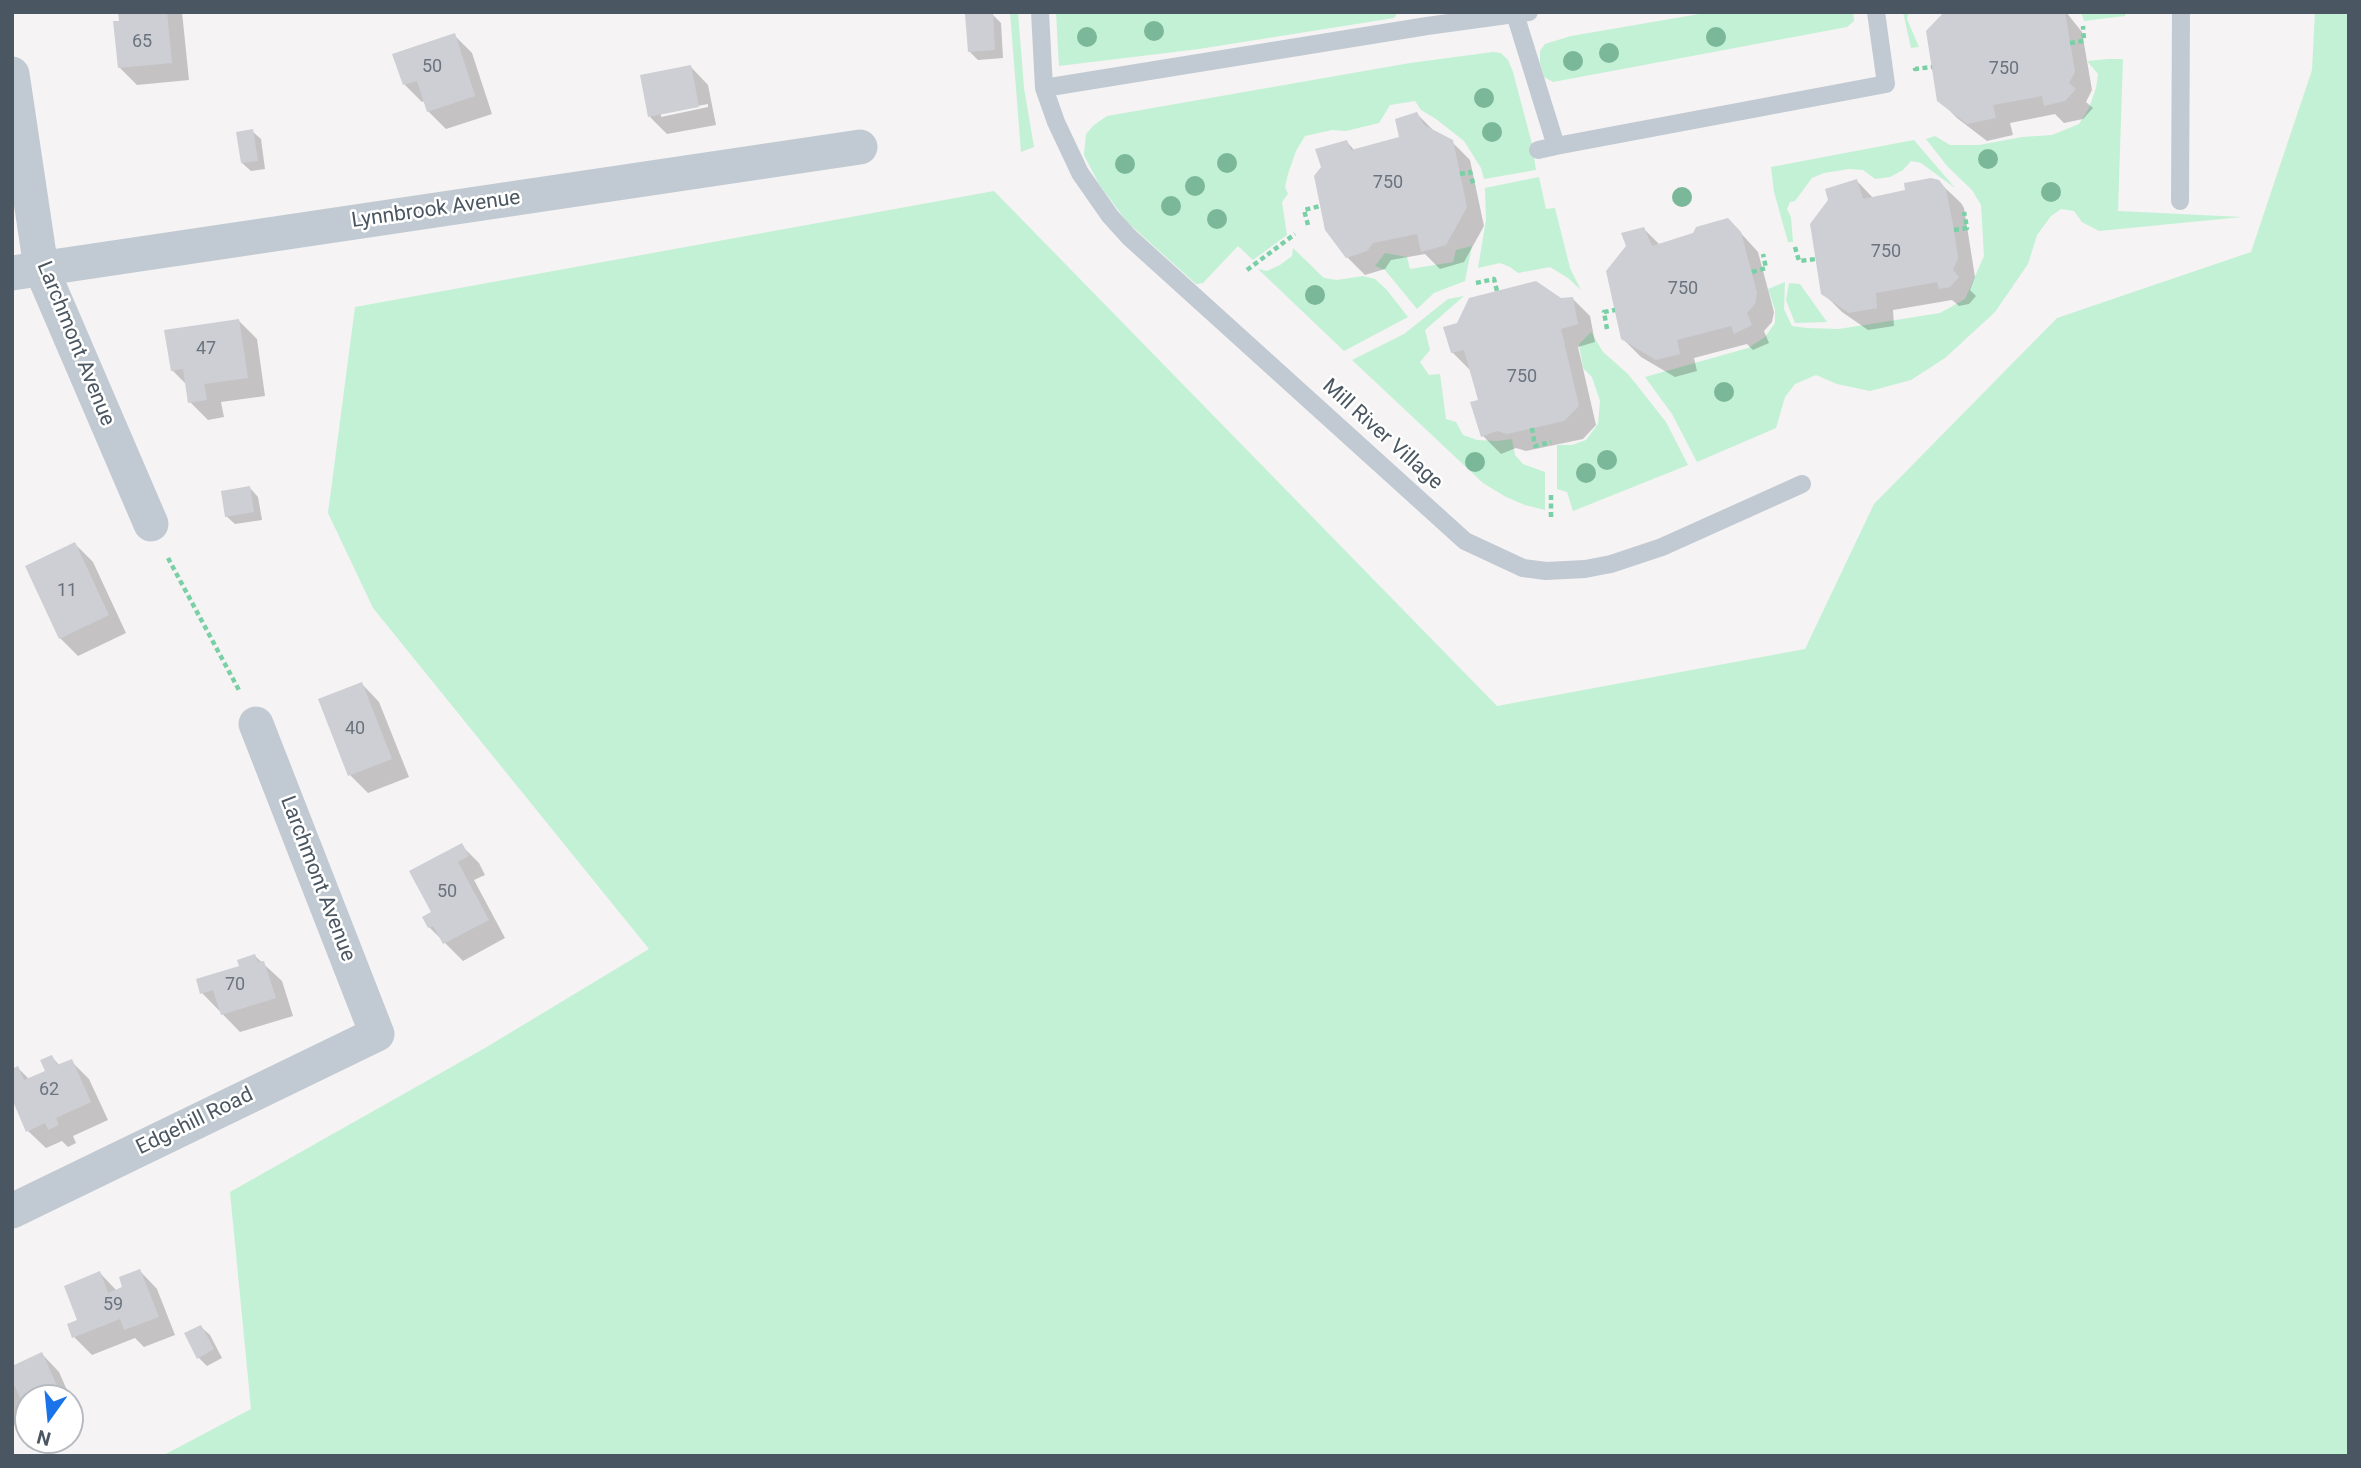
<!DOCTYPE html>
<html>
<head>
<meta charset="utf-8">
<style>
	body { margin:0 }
	#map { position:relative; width:2361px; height:1468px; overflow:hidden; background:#f5f3f3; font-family:Roboto,sans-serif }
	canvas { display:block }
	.frame { position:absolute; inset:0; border:14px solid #4a5661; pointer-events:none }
	.north { position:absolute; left:14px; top:1384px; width:70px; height:70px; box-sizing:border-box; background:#fff; border:2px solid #b7bbc0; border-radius:50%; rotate:195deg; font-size:19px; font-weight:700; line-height:28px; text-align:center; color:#4a5661 }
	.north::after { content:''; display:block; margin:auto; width:24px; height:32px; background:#1a73e8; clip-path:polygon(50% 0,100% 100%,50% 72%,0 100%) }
</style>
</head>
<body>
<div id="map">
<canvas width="2361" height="1468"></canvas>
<div class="frame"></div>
<div class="north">N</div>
</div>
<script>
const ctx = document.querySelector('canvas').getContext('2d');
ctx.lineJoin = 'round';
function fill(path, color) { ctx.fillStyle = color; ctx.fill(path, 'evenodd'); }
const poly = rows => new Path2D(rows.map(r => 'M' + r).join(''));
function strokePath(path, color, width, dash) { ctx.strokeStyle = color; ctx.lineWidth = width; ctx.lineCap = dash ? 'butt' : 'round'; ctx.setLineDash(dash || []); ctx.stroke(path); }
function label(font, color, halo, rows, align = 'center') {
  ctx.font = font + ' Roboto,sans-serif'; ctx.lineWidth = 5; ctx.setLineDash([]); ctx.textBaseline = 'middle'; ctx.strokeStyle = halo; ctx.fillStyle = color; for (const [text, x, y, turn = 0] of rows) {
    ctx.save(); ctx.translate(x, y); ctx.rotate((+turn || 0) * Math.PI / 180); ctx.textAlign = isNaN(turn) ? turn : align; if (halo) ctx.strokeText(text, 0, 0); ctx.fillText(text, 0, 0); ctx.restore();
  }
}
fill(poly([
	[1010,12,1018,12,1024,88,1034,147,1021,152],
	[1056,12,1398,12,1394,18,1199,49,1059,66],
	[1711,12,1853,12,1854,21,1847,27,1553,82,1544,77,1540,63,1540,51,1545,44,1571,36],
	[1903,12,1909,12,1907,19,1919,47,1911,48],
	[2081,12,2125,12,2125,16,2084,21],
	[2315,12,2349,12,2349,1456,162,1456,251,1409,230,1192,485,1048,649,949,373,608,328,513,355,307,994,191,1497,706,1805,649,1874,504,2057,318,2251,252,2312,70],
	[1493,52,1501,53,1508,60,1513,72,1532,144,1536,170,1484,179,1481,168,1464,141,1436,119,1421,110,1415,101,1390,105,1379,123,1346,131,1332,130,1305,136,1296,151,1288,174,1285,187,1288,194,1282,202,1287,235,1253,260,1238,246,1203,283,1196,284,1127,222,1099,184,1084,155,1086,134,1094,125,1107,116,1410,63],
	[2108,59,2123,59,2118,211,2242,217,2099,231,2082,222,2074,211,2061,209,2051,216,2037,235,2028,264,1995,312,1945,358,1911,380,1870,391,1837,384,1816,375,1795,384,1785,397,1776,428,1697,462,1672,414,1645,377,1748,348,1765,337,1775,323,1775,310,1768,289,1785,282,1784,309,1792,326,1806,328,1839,329,1940,313,1965,299,1984,256,1981,205,1972,190,1948,167,1926,139,1935,136,1950,145,1979,145,2022,137,2052,135,2079,124,2089,108,2096,88,2098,74,2087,61],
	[1914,140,1955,188,1921,163,1911,161,1903,170,1890,177,1875,179,1863,170,1849,169,1824,173,1812,178,1795,201,1790,202,1787,209,1791,217,1793,242,1788,242,1774,192,1771,167],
	[1539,177,1546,209,1555,208,1570,268,1581,290,1568,278,1550,267,1518,273,1510,267,1500,263,1478,268,1486,220,1485,188],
	[1472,246,1465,281,1434,293,1417,309,1385,270,1375,266,1385,253,1407,257,1410,269,1453,262,1456,250],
	[1293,248,1324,278,1337,280,1363,276,1375,279,1386,289,1408,317,1344,351,1258,269,1267,271,1280,265,1292,256],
	[1789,283,1800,284,1827,322,1795,323,1786,300],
	[1464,296,1425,330,1430,350,1420,362,1429,375,1440,374,1446,419,1456,422,1463,435,1477,440,1497,441,1512,439,1515,455,1523,464,1545,472,1545,510,1525,505,1506,497,1483,483,1352,360,1404,334,1448,299],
	[1591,332,1603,352,1628,374,1666,422,1688,465,1573,511,1567,492,1557,489,1557,445,1572,445,1586,440,1598,424,1600,401,1592,377,1583,368,1579,344]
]), '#c3f1d5');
fill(poly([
	[120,12,182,12,189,80,137,85,119,67],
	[1947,12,2066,12,2082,32,2092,90,2086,102,2093,108,2083,119,2064,123,2055,114,2010,123,2013,135,1987,141,1957,118,1939,100],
	[992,14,1001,23,1003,58,978,60,969,51],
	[454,35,472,53,492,114,446,129,428,111,425,101,422,102,404,84],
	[691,67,708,85,716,125,667,134,650,117],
	[708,104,708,107,661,117,661,113],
	[1417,114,1435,132,1452,142,1470,160,1484,226,1464,262,1440,269,1425,254,1391,260,1385,269,1365,275,1347,257,1347,142,1355,151,1401,138],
	[252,131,261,139,265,169,251,171,242,163],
	[1857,181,1874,199,1942,185,1961,203,1964,208,1975,277,1970,290,1976,296,1969,304,1959,306,1952,300,1893,310,1894,326,1868,330,1842,312,1823,293],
	[1728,219,1758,252,1774,312,1772,322,1764,331,1769,343,1753,350,1747,344,1694,358,1697,371,1675,377,1641,357,1622,338,1644,229,1660,245,1694,235],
	[1572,298,1590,316,1595,342,1578,347,1596,425,1583,439,1526,451,1516,448,1501,454,1483,436,1480,401,1470,370,1452,352,1560,300],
	[239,321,257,339,265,396,221,402,224,417,208,420,190,402,188,386,172,370],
	[250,488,258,497,262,520,235,524,226,516],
	[75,544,93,562,126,633,78,656,60,638],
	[362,684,379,702,409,777,368,793,350,775],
	[461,845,479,863,485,875,474,880,505,938,463,961,429,927,425,918,434,913],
	[255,956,282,981,293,1016,240,1032,202,993],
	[52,1057,60,1066,71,1061,89,1079,108,1120,73,1136,76,1143,68,1147,62,1141,46,1148,28,1131,18,1068,29,1079,47,1072],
	[140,1271,157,1289,175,1335,144,1347,135,1338,92,1355,74,1337,100,1273,117,1291,125,1288],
	[201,1327,210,1335,222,1358,207,1366,198,1357],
	[42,1354,59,1372,78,1415,70,1419,70,1398,28,1398,28,1411,23,1407,28,1419,12,1426,12,1361,15,1366]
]), '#0003');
fill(poly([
	[118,12,167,12,172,63,118,68,113,21,119,21],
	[993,12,995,50,968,52,965,14],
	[1944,12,2065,12,2075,72,2069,83,2076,89,2065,101,2044,106,2042,96,1993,105,1996,118,1967,124,1937,101,1926,31],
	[455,33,475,96,427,112,417,81,403,85,392,54],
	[691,65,699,107,648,117,640,75],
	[1417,112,1424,125,1453,140,1467,207,1446,245,1421,252,1417,234,1373,243,1367,251,1346,258,1325,230,1314,176,1321,167,1315,149,1347,140,1351,150,1399,137,1395,119],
	[253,129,258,161,241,163,236,132],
	[1931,178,1939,180,1946,189,1954,230,1958,258,1953,270,1959,277,1950,287,1939,289,1937,282,1876,293,1877,308,1849,313,1821,294,1810,224,1828,200,1825,189,1857,179,1863,199,1905,190,1904,183],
	[1728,218,1741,232,1757,293,1755,304,1747,313,1752,325,1734,334,1731,326,1677,340,1680,354,1656,360,1621,339,1606,271,1626,246,1621,233,1644,227,1652,246,1693,233,1696,227],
	[1536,281,1561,298,1573,297,1578,324,1561,329,1579,406,1564,421,1507,434,1497,431,1481,437,1470,402,1478,400,1464,350,1451,353,1443,327,1457,323,1469,298],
	[239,319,248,378,204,384,207,400,188,403,183,369,171,371,164,330],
	[250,486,254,512,225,517,221,491],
	[75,542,109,615,59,639,25,566],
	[362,682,392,759,348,776,318,699],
	[462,843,469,856,458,862,489,920,443,944,433,926,428,928,422,917,431,912,409,871],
	[255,954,258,962,264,961,276,998,221,1015,213,990,200,994,196,979,239,966,237,960],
	[52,1055,57,1065,72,1059,91,1102,56,1118,59,1125,48,1130,45,1123,26,1132,12,1099,12,1069,18,1066,24,1080,45,1071,40,1060],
	[140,1269,159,1317,124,1330,120,1319,72,1338,67,1324,77,1320,64,1286,100,1271,108,1293,122,1287,119,1277],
	[201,1325,214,1349,197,1359,184,1333],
	[42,1352,62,1397,28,1398,28,1415,12,1380,12,1366]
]), '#cdcfd5');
strokePath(poly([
	[2070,43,2084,41,2083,26],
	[1915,68,1915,69,1932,67],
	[1460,174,1470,172,1474,187],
	[1308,225,1304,210,1320,206],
	[1954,230,1967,228,1964,212],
	[1795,247,1799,261,1816,259],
	[1247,270,1295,234],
	[1752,272,1766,268,1763,254],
	[1476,283,1494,279,1497,291],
	[1607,329,1604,312,1615,310],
	[1532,428,1535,446,1551,442],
	[1551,517,1551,494],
	[168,558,240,692]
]), '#7ad0a6', 4.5, [5, 3.5]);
strokePath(poly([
	[1040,12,1044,88,1056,122,1080,173,1110,216,1129,237,1465,541,1523,568,1546,571,1585,569,1611,564,1662,547,1802,484],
	[1515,14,1556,146,1886,84,1876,12],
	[1044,88,1427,26,1529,12],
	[1538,150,1556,146],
	[2180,201,2181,12]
]), '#c1cad2', 18);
strokePath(poly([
	[12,74,41,268,151,524],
	[12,273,860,147],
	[12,1211,377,1034,256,724]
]), '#c1cad2', 35);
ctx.fillStyle = '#7bb799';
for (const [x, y] of [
	[1154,31],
	[1087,37],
	[1716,37],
	[1609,53],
	[1573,61],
	[1484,98],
	[1492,132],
	[1988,159],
	[1227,163],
	[1125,164],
	[1195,186],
	[2051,192],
	[1682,197],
	[1171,206],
	[1217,219],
	[1315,295],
	[1724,392],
	[1607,460],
	[1475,462],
	[1586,473]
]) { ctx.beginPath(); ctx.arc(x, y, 10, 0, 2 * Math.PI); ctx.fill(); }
label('18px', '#6b747e', null, [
	["65",142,42],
	["50",432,67],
	["750",2004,69],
	["750",1388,183],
	["750",1886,252],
	["750",1683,289],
	["47",206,349],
	["750",1522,377],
	["11",67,591],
	["40",355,729],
	["50",447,892],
	["70",235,985],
	["62",49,1090],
	["59",113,1305]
]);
label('21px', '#4a5661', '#fff', [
	["Lynnbrook Avenue",436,210,-8],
	["Larchmont Avenue",75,344,68],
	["Mill River Village",1382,435,42],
	["Larchmont Avenue",317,879,69],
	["Edgehill Road",195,1122,-26]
]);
</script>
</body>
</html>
